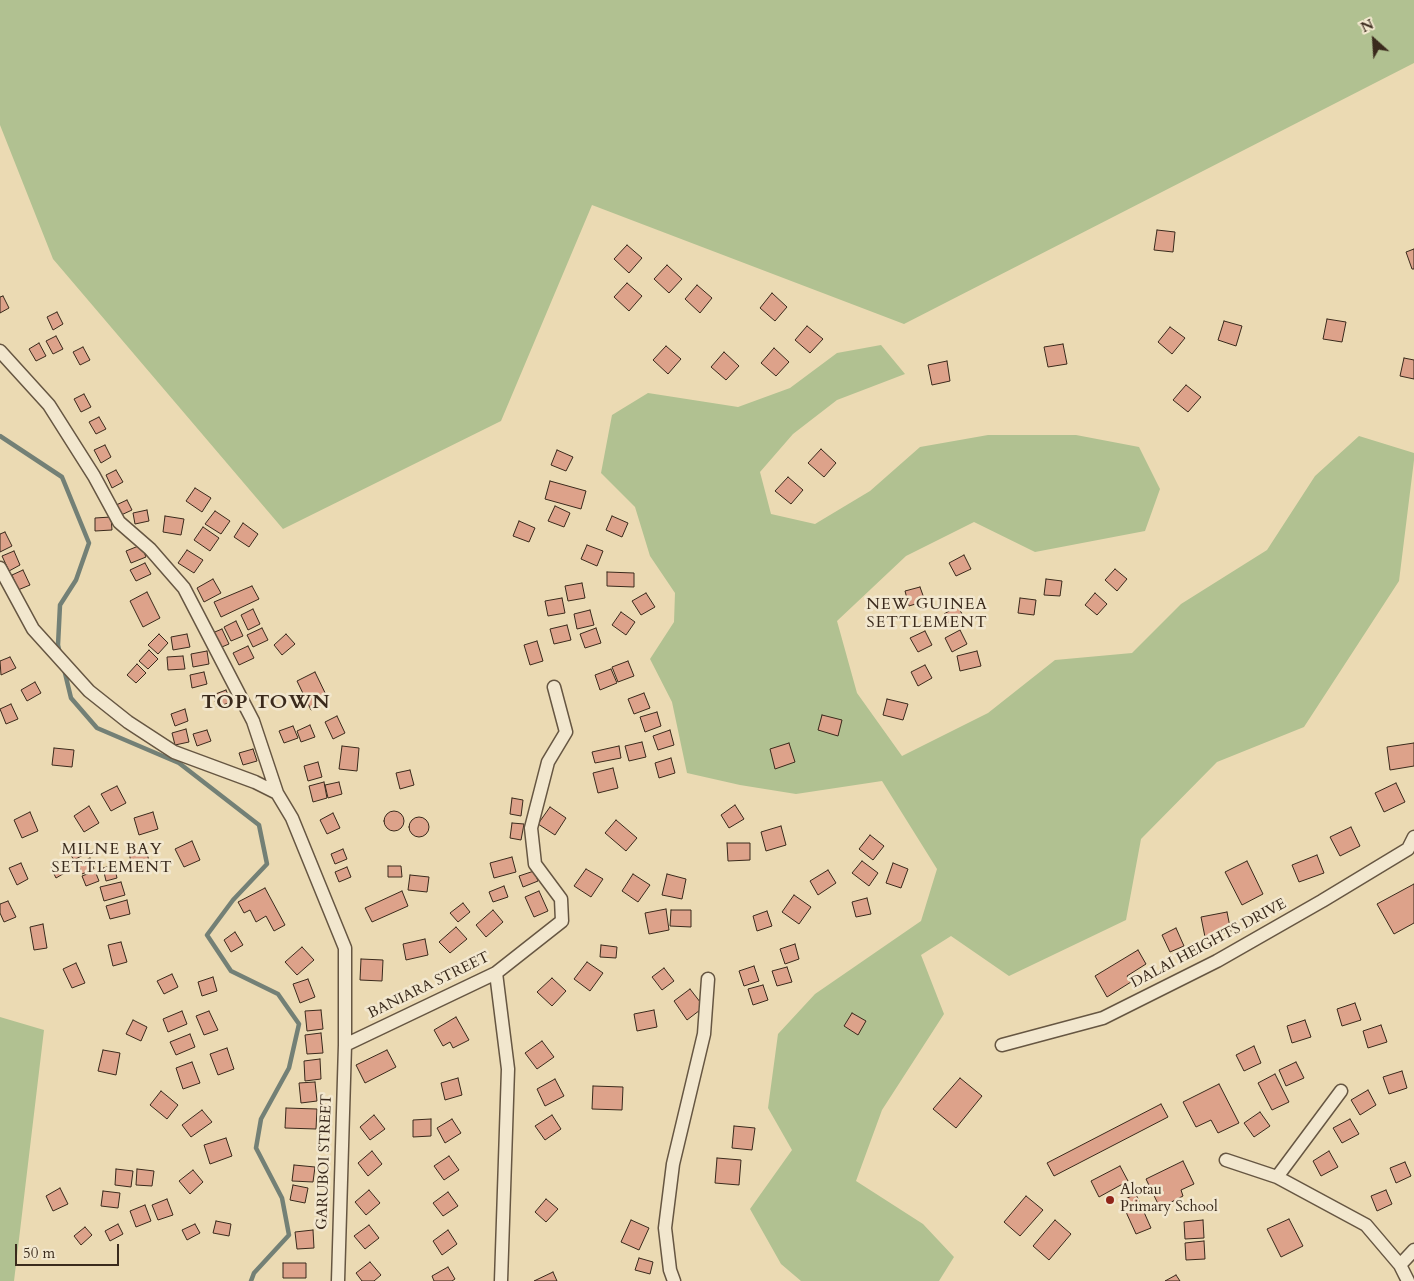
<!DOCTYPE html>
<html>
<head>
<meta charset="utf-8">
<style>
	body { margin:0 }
	#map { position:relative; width:1414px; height:1281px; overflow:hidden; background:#ebdab3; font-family:Cardo,serif }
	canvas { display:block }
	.north { position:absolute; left:1349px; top:15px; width:50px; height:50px; -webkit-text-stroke:4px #f2e7ce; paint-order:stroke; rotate:334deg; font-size:14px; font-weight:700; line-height:20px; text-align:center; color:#3a2a1c }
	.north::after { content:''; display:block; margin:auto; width:18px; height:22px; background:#3a2a1c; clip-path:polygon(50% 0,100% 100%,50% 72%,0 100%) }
	.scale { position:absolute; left:15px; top:1244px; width:104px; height:22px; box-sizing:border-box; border:2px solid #3a2a1c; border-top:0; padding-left:6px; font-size:15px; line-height:18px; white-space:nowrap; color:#3a2a1c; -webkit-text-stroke:4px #f2e7ce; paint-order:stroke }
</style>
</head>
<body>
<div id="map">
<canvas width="1414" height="1281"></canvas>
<div class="north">N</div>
<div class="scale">50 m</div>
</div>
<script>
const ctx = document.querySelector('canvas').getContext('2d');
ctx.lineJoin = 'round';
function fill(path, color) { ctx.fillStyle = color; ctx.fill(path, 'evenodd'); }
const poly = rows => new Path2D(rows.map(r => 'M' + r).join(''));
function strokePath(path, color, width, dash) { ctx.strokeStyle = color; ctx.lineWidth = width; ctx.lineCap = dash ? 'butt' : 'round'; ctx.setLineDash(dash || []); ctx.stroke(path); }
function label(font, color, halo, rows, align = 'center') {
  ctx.font = font + ' Cardo,serif'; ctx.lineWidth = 5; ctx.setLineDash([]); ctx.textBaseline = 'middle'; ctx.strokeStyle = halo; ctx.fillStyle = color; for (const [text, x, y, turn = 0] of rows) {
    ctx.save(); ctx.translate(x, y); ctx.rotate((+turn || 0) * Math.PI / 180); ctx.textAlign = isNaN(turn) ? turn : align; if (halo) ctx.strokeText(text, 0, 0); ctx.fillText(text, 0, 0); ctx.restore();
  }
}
fill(poly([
	[0,0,1414,0,1414,63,904,324,592,205,501,421,283,529,53,259,0,125],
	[881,345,905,374,837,400,793,434,760,472,771,514,815,524,870,491,920,447,988,435,1076,435,1139,447,1160,489,1145,531,1035,552,974,522,906,556,837,621,857,693,902,756,988,713,1055,660,1132,653,1181,604,1267,550,1315,476,1359,436,1414,453,1414,460,1399,581,1304,727,1217,762,1141,839,1126,920,1009,976,951,936,921,955,944,1014,882,1110,856,1181,923,1224,954,1257,939,1281,801,1281,781,1264,750,1209,792,1150,768,1108,778,1034,815,994,921,921,937,869,882,781,796,794,740,785,687,773,672,702,650,659,674,622,675,593,650,556,635,507,601,473,612,415,648,393,738,407,790,388,837,353],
	[0,1017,44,1030,14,1281,0,1281]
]), '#b1c191');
strokePath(poly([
	[0,436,62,477,89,543,76,580,60,605,58,645,60,654],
	[64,669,71,698,97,728,179,763,259,825,267,864,233,900,207,935,231,971,278,994,299,1024,289,1068,261,1119,256,1148,282,1198,289,1235,254,1273,251,1281]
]), '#738076', 4.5);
const building = poly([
	[1157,230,1175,232,1173,252,1154,250,1157,230],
	[627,245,642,258,629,273,614,259,627,245],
	[1414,249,1414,269,1412,269,1406,252,1414,249],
	[667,265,682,279,669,293,654,279,667,265],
	[627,283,642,296,629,311,614,297,627,283],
	[697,285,712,298,700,313,685,299,697,285],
	[772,293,787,307,775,321,760,308,772,293],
	[3,296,9,308,0,313,0,297,3,296],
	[57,312,63,324,53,330,47,317,57,312],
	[1327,319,1346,322,1342,342,1323,339,1327,319],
	[1224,321,1242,326,1236,346,1218,340,1224,321],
	[807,326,823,339,810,353,795,340,807,326],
	[1170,327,1185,338,1172,354,1158,342,1170,327],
	[56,336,63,349,53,354,46,341,56,336],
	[39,343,46,356,36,361,29,349,39,343],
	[1063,344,1067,364,1048,367,1044,347,1063,344],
	[666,346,681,359,668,374,653,360,666,346],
	[83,347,90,360,80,365,73,352,83,347],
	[774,348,789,362,776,376,761,363,774,348],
	[724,352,739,366,726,380,711,367,724,352],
	[1404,358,1414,360,1414,379,1400,376,1404,358],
	[947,361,950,381,932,385,928,365,947,361],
	[1186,385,1201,397,1188,412,1173,400,1186,385],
	[84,394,91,407,81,412,74,399,84,394],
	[99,417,106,429,96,434,89,422,99,417],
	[105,445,111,457,101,463,94,450,105,445],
	[821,449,836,463,824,477,808,463,821,449],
	[557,450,573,457,566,471,551,465,557,450],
	[116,470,123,482,112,488,106,475,116,470],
	[788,477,803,490,791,504,775,491,788,477],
	[550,481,586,491,581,509,545,499,550,481],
	[195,488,211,498,202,512,186,501,195,488],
	[127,500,132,510,119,516,114,506,127,500],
	[555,506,570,513,564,527,548,521,555,506],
	[147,510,149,521,135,524,133,513,147,510],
	[215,511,230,521,221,534,205,524,215,511],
	[165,516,184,519,181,535,163,532,165,516],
	[612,516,628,523,622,537,606,530,612,516],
	[111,517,112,530,95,531,95,518,111,517],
	[519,521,535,528,529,542,513,536,519,521],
	[243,523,258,534,249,547,234,537,243,523],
	[203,527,219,538,210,551,194,540,203,527],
	[5,532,12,546,0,552,0,534,5,532],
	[141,545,146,557,131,563,126,551,141,545],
	[587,545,603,551,597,566,581,559,587,545],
	[187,550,203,560,194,573,178,563,187,550],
	[14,551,20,565,9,571,2,556,14,551],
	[964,555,971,569,956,576,949,563,964,555],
	[145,563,151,574,136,581,130,570,145,563],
	[1115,569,1127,579,1117,591,1105,580,1115,569],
	[23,570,30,585,18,590,12,575,23,570],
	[607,572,634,573,634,587,607,586,607,572],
	[213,579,221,593,204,602,197,588,213,579],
	[1046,579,1062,581,1060,596,1044,595,1046,579],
	[582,583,585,598,568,601,565,586,582,583],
	[252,586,259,599,221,617,214,602,252,586],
	[920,587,925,601,909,606,905,591,920,587],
	[147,592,160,618,143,627,130,601,147,592],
	[646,593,655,607,641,615,632,601,646,593],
	[1095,593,1107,604,1097,615,1085,605,1095,593],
	[562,598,565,613,548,616,545,601,562,598],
	[1020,598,1036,600,1034,615,1018,613,1020,598],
	[958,606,965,620,951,627,944,614,958,606],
	[253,609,260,624,248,630,241,615,253,609],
	[590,610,594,625,577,629,574,614,590,610],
	[621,612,635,622,626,635,612,625,621,612],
	[236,621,243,636,231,641,224,627,236,621],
	[567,625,571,640,554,644,550,629,567,625],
	[262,628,268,640,253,647,247,635,262,628],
	[596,628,601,643,585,648,580,634,596,628],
	[222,629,229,644,217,649,210,634,222,629],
	[960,630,967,644,952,652,945,638,960,630],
	[925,631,932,645,918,652,910,638,925,631],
	[159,634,168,643,158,654,148,645,159,634],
	[187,634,190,647,173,650,171,637,187,634],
	[286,634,295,644,282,655,274,645,286,634],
	[537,641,543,661,530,665,524,645,537,641],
	[248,646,254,658,239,665,233,653,248,646],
	[149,650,158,659,148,669,139,661,149,650],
	[207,651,209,664,193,667,191,654,207,651],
	[977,651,981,666,960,671,957,656,977,651],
	[183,656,185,669,168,670,167,657,183,656],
	[10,657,16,668,1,675,0,661,10,657],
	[628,661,634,676,618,682,612,667,628,661],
	[137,664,146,673,136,683,127,675,137,664],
	[925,665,932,678,918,686,911,672,925,665],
	[611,669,617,683,600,690,595,675,611,669],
	[204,672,207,684,192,688,190,675,204,672],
	[315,672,329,701,311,710,297,681,315,672],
	[35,682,41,693,27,701,21,690,35,682],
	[226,690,231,702,217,707,213,695,226,690],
	[644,693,650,708,634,714,628,699,644,693],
	[887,699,908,704,903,720,883,715,887,699],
	[11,704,18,719,6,724,0,709,11,704],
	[185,709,188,721,175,726,171,714,185,709],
	[657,712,661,726,645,732,640,717,657,712],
	[822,715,842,720,838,736,818,730,822,715],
	[337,716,345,733,333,739,325,722,337,716],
	[310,725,315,737,301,742,297,731,310,725],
	[293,726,298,738,284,743,279,731,293,726],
	[186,729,189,742,175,745,172,733,186,729],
	[207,730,211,741,197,746,193,734,207,730],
	[670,730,674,745,658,750,653,736,670,730],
	[642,742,646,757,629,761,625,746,642,742],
	[789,743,795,762,775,769,770,749,789,743],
	[1414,743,1414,766,1390,770,1387,747,1414,743],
	[342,746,359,748,357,771,339,769,342,746],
	[619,746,621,758,595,763,592,752,619,746],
	[54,748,74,750,72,767,52,765,54,748],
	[253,749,257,761,243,765,239,753,253,749],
	[671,758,675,773,659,778,655,763,671,758],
	[318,762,322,777,308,781,304,766,318,762],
	[613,768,618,788,598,793,593,773,613,768],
	[410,770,414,785,400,789,396,773,410,770],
	[324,782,327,798,313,802,309,786,324,782],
	[339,782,342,794,328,798,325,785,339,782],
	[1396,783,1405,802,1384,812,1375,793,1396,783],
	[117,786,126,803,111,811,101,794,117,786],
	[512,798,523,800,521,816,510,814,512,798],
	[735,805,744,819,729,828,721,815,735,805],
	[89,806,99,823,84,832,74,816,89,806],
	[550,807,566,818,555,835,538,824,550,807],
	'384 821a10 10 0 1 1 20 0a10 10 0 1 1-20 0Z',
	[30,812,38,831,22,838,14,820,30,812],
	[153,812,158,829,139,835,134,818,153,812],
	[333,813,340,828,327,834,320,820,333,813],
	'409 827a10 10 0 1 1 20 0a10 10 0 1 1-20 0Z',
	[616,820,637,838,626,851,605,833,616,820],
	[512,823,524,824,521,840,510,838,512,823],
	[781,826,786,845,766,851,761,832,781,826],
	[1351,827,1360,846,1340,856,1330,837,1351,827],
	[870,835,884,846,873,860,859,849,870,835],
	[192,841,200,860,184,867,175,849,192,841],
	[727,843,750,843,750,860,728,861,727,843],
	[80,844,85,854,74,860,68,851,80,844],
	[146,847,150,867,132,870,129,851,146,847],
	[343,849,347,859,335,864,331,854,343,849],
	[1317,855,1324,873,1299,882,1292,865,1317,855],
	[512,857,516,872,494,878,490,863,512,857],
	[90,858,94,869,82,874,78,864,90,858],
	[862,861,878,873,869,886,852,873,862,861],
	[1247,861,1263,894,1242,905,1225,872,1247,861],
	[63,862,68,871,56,878,51,868,63,862],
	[21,863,28,879,17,885,9,868,21,863],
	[893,863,908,869,901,888,886,883,893,863],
	[114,865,117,878,106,881,103,868,114,865],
	[388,866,401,866,402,877,388,877,388,866],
	[347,867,351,877,339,882,335,872,347,867],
	[586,869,603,879,591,897,574,886,586,869],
	[828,870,836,883,818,895,810,881,828,870],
	[95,871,99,881,86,886,82,876,95,871],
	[534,871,538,881,523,887,519,876,534,871],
	[633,874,650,885,638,902,622,891,633,874],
	[667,874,686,879,682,899,662,895,667,874],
	[410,875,429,877,427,892,408,890,410,875],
	[121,882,125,895,104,901,100,887,121,882],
	[1414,884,1414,923,1394,934,1377,904,1414,884],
	[504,886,508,897,493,902,489,892,504,886],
	[265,888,285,925,274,931,266,916,256,922,250,910,244,913,238,902,265,888],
	[402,891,408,906,372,922,365,908,402,891],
	[539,891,548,911,534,917,525,897,539,891],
	[794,895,811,907,799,924,782,912,794,895],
	[867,898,871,914,856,917,852,902,867,898],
	[127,900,130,914,110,919,106,906,127,900],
	[8,901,16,917,4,922,0,913,0,904,8,901],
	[463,903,470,912,458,922,450,913,463,903],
	[666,909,669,930,649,934,645,913,666,909],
	[493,910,503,922,486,937,476,925,493,910],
	[671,910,691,910,691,927,670,926,671,910],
	[767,911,772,926,757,931,753,916,767,911],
	[1227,912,1231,932,1205,937,1201,917,1227,912],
	[43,924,47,948,34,950,30,927,43,924],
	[456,927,467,939,450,953,439,942,456,927],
	[1176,928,1184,946,1170,952,1162,935,1176,928],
	[235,932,243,945,231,952,224,940,235,932],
	[425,939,428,955,406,960,403,944,425,939],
	[121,942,127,962,113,966,108,945,121,942],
	[795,944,799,959,785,964,780,949,795,944],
	[601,945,617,947,616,958,600,957,601,945],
	[302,947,314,960,297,975,285,962,302,947],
	[1138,950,1146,964,1127,976,1131,982,1107,997,1095,976,1138,950],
	[361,959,383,960,382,981,360,980,361,959],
	[587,962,603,973,590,991,574,979,587,962],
	[76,963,85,983,72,988,63,969,76,963],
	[754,966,759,981,744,986,739,971,754,966],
	[787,967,792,982,777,986,772,971,787,967],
	[664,968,674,981,662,990,652,977,664,968],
	[172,974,178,987,164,994,157,981,172,974],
	[213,977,217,991,202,996,198,982,213,977],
	[552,978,566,991,552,1006,537,992,552,978],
	[308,979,315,997,300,1003,293,984,308,979],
	[763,985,768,1000,753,1005,748,989,763,985],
	[690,989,704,1007,687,1020,674,1001,690,989],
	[1355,1003,1361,1020,1342,1026,1337,1009,1355,1003],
	[321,1010,323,1029,307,1031,305,1011,321,1010],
	[654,1010,657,1027,637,1031,634,1014,654,1010],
	[182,1011,187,1024,168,1032,163,1019,182,1011],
	[209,1011,218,1030,204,1035,196,1016,209,1011],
	[852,1013,866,1021,858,1035,844,1026,852,1013],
	[456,1017,469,1040,453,1048,450,1042,443,1046,434,1030,456,1017],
	[133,1020,147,1027,141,1041,126,1034,133,1020],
	[1305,1020,1311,1037,1292,1043,1287,1026,1305,1020],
	[1381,1025,1387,1042,1368,1048,1363,1031,1381,1025],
	[321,1033,323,1053,307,1054,305,1035,321,1033],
	[190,1034,195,1047,176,1055,170,1042,190,1034],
	[542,1041,554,1057,537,1069,525,1053,542,1041],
	[1254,1046,1261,1063,1244,1071,1236,1055,1254,1046],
	[227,1048,234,1069,218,1075,210,1054,227,1048],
	[103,1050,120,1053,116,1075,98,1071,103,1050],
	[387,1050,396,1067,365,1083,356,1065,387,1050],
	[320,1059,321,1079,305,1081,304,1061,320,1059],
	[192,1062,200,1083,183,1089,176,1068,192,1062],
	[1296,1062,1304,1078,1286,1086,1279,1070,1296,1062],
	[1402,1071,1407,1088,1389,1094,1383,1077,1402,1071],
	[1275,1074,1289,1102,1272,1110,1258,1083,1275,1074],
	[458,1078,462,1095,445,1100,441,1083,458,1078],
	[960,1078,982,1096,956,1128,933,1109,960,1078],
	[555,1079,564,1096,545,1106,537,1089,555,1079],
	[315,1082,317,1101,301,1103,299,1083,315,1082],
	[1219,1084,1239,1123,1218,1133,1211,1120,1196,1127,1183,1102,1219,1084],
	[593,1086,623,1087,622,1110,592,1109,593,1086],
	[1368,1090,1376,1105,1360,1115,1351,1100,1368,1090],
	[161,1091,178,1105,167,1119,150,1105,161,1091],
	[1161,1104,1168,1117,1054,1176,1047,1163,1161,1104],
	[286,1108,317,1109,316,1129,285,1128,286,1108],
	[202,1110,212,1122,191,1137,182,1125,202,1110],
	[1260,1112,1270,1126,1254,1137,1244,1123,1260,1112],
	[374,1115,385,1129,370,1140,360,1127,374,1115],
	[552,1115,561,1129,545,1140,535,1126,552,1115],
	[431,1119,431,1136,413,1137,413,1120,431,1119],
	[452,1119,461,1133,445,1143,437,1128,452,1119],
	[1350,1119,1359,1134,1342,1143,1333,1128,1350,1119],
	[734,1126,755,1128,752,1150,732,1148,734,1126],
	[226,1138,232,1156,210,1164,204,1145,226,1138],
	[372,1151,382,1164,368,1176,358,1163,372,1151],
	[1329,1151,1338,1167,1321,1176,1313,1161,1329,1151],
	[449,1156,459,1170,444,1180,434,1166,449,1156],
	[717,1158,741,1160,739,1185,715,1183,717,1158],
	[1183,1161,1194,1184,1181,1190,1183,1196,1160,1208,1146,1179,1183,1161],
	[1405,1162,1411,1176,1396,1183,1390,1168,1405,1162],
	[294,1165,315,1167,313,1182,292,1181,294,1165],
	[1120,1166,1128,1181,1099,1197,1091,1181,1120,1166],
	[116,1169,133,1171,131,1187,115,1185,116,1169],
	[137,1169,154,1171,152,1186,136,1185,137,1169],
	[193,1170,203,1182,190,1194,179,1181,193,1170],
	[293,1185,308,1188,305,1203,290,1200,293,1185],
	[60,1188,68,1204,53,1211,46,1196,60,1188],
	[369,1190,380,1203,366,1215,355,1202,369,1190],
	[1386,1190,1392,1204,1377,1211,1371,1196,1386,1190],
	[103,1191,120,1193,118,1208,101,1206,103,1191],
	[448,1192,458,1206,443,1216,433,1203,448,1192],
	[1136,1194,1151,1228,1136,1234,1121,1201,1136,1194],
	[1026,1196,1043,1210,1020,1236,1004,1222,1026,1196],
	[167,1199,173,1215,158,1220,152,1205,167,1199],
	[546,1199,558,1209,546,1222,535,1212,546,1199],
	[145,1205,151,1221,136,1227,130,1211,145,1205],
	[1289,1219,1303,1246,1281,1257,1267,1229,1289,1219],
	[631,1220,649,1228,639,1250,621,1242,631,1220],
	[1055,1220,1071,1234,1049,1260,1033,1246,1055,1220],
	[1203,1220,1204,1238,1185,1239,1184,1222,1203,1220],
	[216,1221,231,1224,229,1236,213,1233,216,1221],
	[118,1224,123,1234,110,1241,105,1231,118,1224],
	[195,1224,200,1233,187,1240,182,1230,195,1224],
	[369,1225,379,1238,365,1249,354,1236,369,1225],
	[85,1227,92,1235,81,1245,74,1236,85,1227],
	[313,1230,314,1248,297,1249,295,1232,313,1230],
	[448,1230,457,1244,442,1255,433,1241,448,1230],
	[1204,1241,1205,1259,1186,1260,1185,1243,1204,1241],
	[639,1258,653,1262,650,1274,635,1270,639,1258],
	[370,1262,381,1275,374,1281,362,1281,356,1273,370,1262],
	[283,1263,306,1263,306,1278,283,1278,283,1263],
	[448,1267,455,1279,452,1281,434,1281,432,1276,448,1267],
	[553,1272,557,1281,534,1281,553,1272],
	[1176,1275,1180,1281,1165,1281,1176,1275]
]);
fill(building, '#dda28a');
strokePath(building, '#3a2a1c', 1);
const minor = poly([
	[0,351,49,405,94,476,119,522,150,549,184,588,253,721,277,793],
	[0,568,33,629,89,691,128,722,174,752,255,782,277,793,292,818,345,948,345,1045,338,1281],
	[496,973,508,1069,501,1281],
	[345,1045,496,973,562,921,561,899,535,864,531,828,548,762,566,732,554,687],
	[1002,1045,1103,1018,1217,961,1322,901,1408,849,1414,837],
	[1226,1160,1277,1177,1366,1225,1400,1265,1408,1281],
	[1277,1177,1341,1091],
	[1400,1265,1414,1250],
	[674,1281,670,1270,665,1228,673,1164,704,1034,708,979]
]);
strokePath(minor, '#665642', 15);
strokePath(minor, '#f2e7ce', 12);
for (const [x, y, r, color] of [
	[1110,1200,5,"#8f2418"]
]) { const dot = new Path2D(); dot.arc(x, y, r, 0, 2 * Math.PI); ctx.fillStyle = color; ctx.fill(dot); strokePath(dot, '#f2e7ce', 2); }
label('15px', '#3a2a1c', '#f2e7ce', [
	["DALAI HEIGHTS DRIVE",1209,944,-28],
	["BANIARA STREET",429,986,-26],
	["GARUBOI STREET",325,1162,-88]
]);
label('15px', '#3a2a1c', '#f2e7ce', [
	["Alotau",1120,1191],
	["Primary School",1120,1208]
], 'left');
ctx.letterSpacing = '1px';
label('16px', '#3a2a1c', '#f2e7ce', [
	["NEW GUINEA",927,605],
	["SETTLEMENT",927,623],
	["MILNE BAY",112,850],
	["SETTLEMENT",112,868]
]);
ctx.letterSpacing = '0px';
ctx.letterSpacing = '1px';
label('bold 20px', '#3a2a1c', '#f2e7ce', [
	["TOP TOWN",266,703]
]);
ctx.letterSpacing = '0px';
</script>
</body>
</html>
